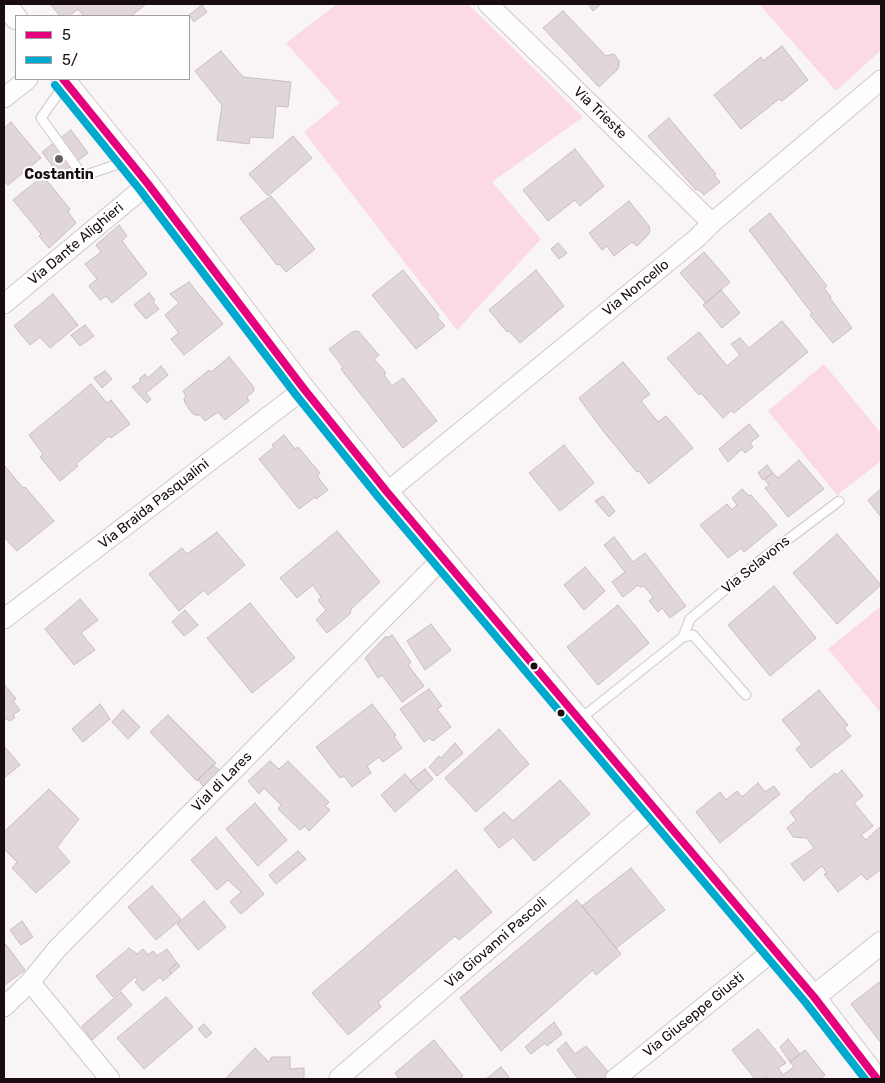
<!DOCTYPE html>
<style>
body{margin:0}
#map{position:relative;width:885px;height:1083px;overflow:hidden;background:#f9f4f6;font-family:Rubik,sans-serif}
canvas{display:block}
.frame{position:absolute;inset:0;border:5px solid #190d11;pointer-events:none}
.legend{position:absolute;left:15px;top:15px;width:175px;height:65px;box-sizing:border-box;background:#fff;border:1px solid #a39ea0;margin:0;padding:6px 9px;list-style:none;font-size:15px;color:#190d11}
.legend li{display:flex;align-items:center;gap:10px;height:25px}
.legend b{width:25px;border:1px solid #a39ea0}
</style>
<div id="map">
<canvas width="885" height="1083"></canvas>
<div class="frame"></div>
<ul class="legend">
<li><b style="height:6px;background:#e5007d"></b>5</li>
<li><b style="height:6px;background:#00a9ce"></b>5/</li>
</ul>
</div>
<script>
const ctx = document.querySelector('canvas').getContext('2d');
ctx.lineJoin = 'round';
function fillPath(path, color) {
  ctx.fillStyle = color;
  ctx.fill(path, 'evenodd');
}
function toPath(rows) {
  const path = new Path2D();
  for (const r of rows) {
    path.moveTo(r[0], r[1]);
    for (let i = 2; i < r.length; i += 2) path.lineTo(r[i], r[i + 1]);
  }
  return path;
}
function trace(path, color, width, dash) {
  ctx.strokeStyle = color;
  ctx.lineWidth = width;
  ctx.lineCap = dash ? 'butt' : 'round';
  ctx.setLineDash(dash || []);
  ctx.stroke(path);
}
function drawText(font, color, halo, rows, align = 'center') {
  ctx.font = font + ' Rubik,sans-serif';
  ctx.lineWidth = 4;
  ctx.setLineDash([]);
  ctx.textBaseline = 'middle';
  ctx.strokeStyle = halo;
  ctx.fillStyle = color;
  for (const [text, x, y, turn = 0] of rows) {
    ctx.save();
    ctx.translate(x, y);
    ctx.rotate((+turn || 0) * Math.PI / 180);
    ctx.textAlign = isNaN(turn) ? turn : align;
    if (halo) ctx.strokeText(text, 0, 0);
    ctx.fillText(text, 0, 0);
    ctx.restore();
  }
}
fillPath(toPath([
 [337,4,468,4,583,117,492,182,541,239,457,330,304,132,340,103,286,43],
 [759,4,881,4,881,50,836,91],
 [824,364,881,433,881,461,837,495,768,411],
 [881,606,881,713,828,649]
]), '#fbdae4');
const building = toPath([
 [50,4,146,4,131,16,84,16,78,9,69,16,60,16,50,4],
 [588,4,601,4,593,11,588,4],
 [202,5,207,12,194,22,189,15,202,5],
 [563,11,606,56,614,54,619,61,619,66,617,70,599,87,543,28,563,11],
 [782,46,808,80,782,101,779,99,741,129,714,95,761,57,763,61,782,46],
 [221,51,243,77,291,82,288,107,276,106,273,138,250,137,249,144,217,140,222,105,195,71,221,51],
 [669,118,716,174,714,175,720,182,704,195,698,189,696,190,648,136,669,118],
 [11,122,41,158,8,185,4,180,4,128,11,122],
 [71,130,88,153,59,175,42,152,71,130],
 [293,136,312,158,268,196,249,174,293,136],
 [575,149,604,186,580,206,575,200,548,221,523,190,575,149],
 [43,176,70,209,68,212,76,223,49,248,39,236,41,234,13,200,43,176],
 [271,196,315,249,286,272,279,264,277,265,240,218,271,196],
 [629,201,649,226,650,231,648,235,637,246,632,242,614,256,607,246,602,250,589,233,629,201],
 [770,213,827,286,824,288,831,297,830,298,852,328,833,343,810,315,812,313,804,303,749,230,770,213],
 [119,225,127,236,122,241,147,274,112,303,106,296,100,300,89,286,97,279,85,264,101,252,96,245,119,225],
 [558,243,567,253,559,259,551,249,558,243],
 [704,252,730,282,706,303,680,273,704,252],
 [403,270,439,315,437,317,445,326,416,349,372,295,403,270],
 [536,270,564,306,520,343,509,331,507,332,489,310,536,270],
 [189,282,223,324,184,355,171,339,179,333,165,315,179,303,170,294,189,282],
 [721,290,740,313,722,328,703,305,721,290],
 [149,293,155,300,153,302,159,309,146,319,134,305,149,293],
 [53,294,78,325,50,348,40,337,30,345,14,326,53,294],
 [782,321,808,352,734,413,732,410,723,418,701,393,699,395,667,358,699,332,727,366,740,355,731,344,740,338,749,348,782,321],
 [85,325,94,336,80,346,71,335,85,325],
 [358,331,379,355,374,359,386,373,384,375,392,386,403,378,437,421,403,448,341,369,343,367,329,349,352,332,358,331],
 [229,357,252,385,254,389,253,392,247,397,249,401,225,420,218,412,205,421,200,415,195,415,192,413,185,403,184,398,186,396,183,391,209,370,211,372,229,357],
 [623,362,650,394,641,401,658,422,666,416,693,448,649,484,639,471,637,472,604,432,579,398,623,362],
 [161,366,168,375,146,393,151,399,147,403,132,387,141,381,139,379,145,374,148,378,161,366],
 [105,371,112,379,102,388,94,378,105,371],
 [91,384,107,403,111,400,130,424,111,438,109,436,76,464,78,466,60,481,40,457,43,454,29,435,91,384],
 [749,424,759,436,750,443,753,447,745,453,742,449,728,462,719,449,749,424],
 [284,435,295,449,298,447,320,473,317,476,328,490,316,499,315,497,299,509,259,459,274,447,272,445,284,435],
 [564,445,594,483,560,511,529,473,564,445],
 [799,460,824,489,788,517,765,488,769,485,765,480,773,473,778,478,799,460],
 [4,465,23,488,25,487,54,521,17,551,4,537,4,465],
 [767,465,773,473,763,480,758,473,767,465],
 [742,489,749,496,751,495,777,525,744,552,741,548,728,558,700,525,727,504,732,510,737,505,732,498,742,489],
 [881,489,881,517,868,500,881,489],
 [603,496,615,511,609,517,595,501,603,496],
 [337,531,380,582,351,609,350,614,327,633,316,620,326,610,318,600,321,597,313,585,297,598,280,578,337,531],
 [217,532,245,565,208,595,204,590,179,611,149,574,182,548,187,554,217,532],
 [837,534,881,585,837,624,793,573,837,534],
 [614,537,633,562,645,553,686,606,670,618,662,608,658,612,649,601,653,597,644,586,640,587,638,585,623,597,612,582,625,572,604,545,614,537],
 [585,567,605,591,584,610,564,585,585,567],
 [774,586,816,638,770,676,728,625,774,586],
 [80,599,98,620,81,633,95,650,74,665,45,629,80,599],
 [250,603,295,658,252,693,207,638,250,603],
 [618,605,649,643,598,685,567,647,618,605],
 [185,610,198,625,184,636,172,622,185,610],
 [431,624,451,650,425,670,407,641,431,624],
 [392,635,411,662,408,665,424,686,402,702,382,675,378,678,365,658,386,636,387,638,392,635],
 [4,684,16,699,13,701,20,710,13,715,15,717,10,721,4,718,4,684],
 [429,689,442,706,437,709,451,727,433,741,429,738,424,742,400,709,429,689],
 [819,690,848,725,844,728,851,736,811,768,796,749,802,744,782,720,819,690],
 [100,704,110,719,83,742,72,729,100,704],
 [372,704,396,735,394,737,402,748,383,762,379,757,367,766,371,773,352,787,344,776,340,778,316,747,372,704],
 [123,710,140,727,128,739,112,722,123,710],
 [168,715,216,763,197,781,150,732,168,715],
 [499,729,529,764,476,812,445,778,499,729],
 [455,743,463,753,437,776,429,767,439,756,441,758,455,743],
 [4,746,20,765,4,778,4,746],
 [270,761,279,769,288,761,329,802,325,806,330,810,309,831,305,826,300,830,278,809,281,805,264,788,259,794,248,781,270,761],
 [213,765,219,770,203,786,198,779,213,765],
 [425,769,433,779,419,791,410,781,425,769],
 [842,770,863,796,854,803,873,826,861,835,866,840,881,826,881,869,867,880,861,874,838,892,824,874,827,873,822,866,804,881,791,864,814,848,807,838,793,837,787,828,796,820,790,812,806,798,805,798,835,773,837,775,842,770],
 [405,774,419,791,395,812,381,795,405,774],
 [560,780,590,814,534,861,513,837,499,848,484,829,504,812,513,821,560,780],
 [758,783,765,792,774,786,780,794,720,843,696,812,720,792,726,800,737,791,742,797,758,783],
 [49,789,79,819,57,847,70,862,36,893,12,868,17,862,4,849,4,832,49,789],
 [255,803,287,840,258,866,226,829,255,803],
 [216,837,264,894,241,914,230,902,241,892,228,880,217,890,191,860,216,837],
 [298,851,306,859,276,884,269,875,298,851],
 [631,868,665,910,616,948,582,906,631,868],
 [456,870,492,912,459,940,455,936,378,1002,381,1007,348,1035,312,993,456,870],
 [152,886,181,919,156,940,128,907,152,886],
 [577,900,621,954,596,975,593,970,501,1051,460,998,577,900],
 [204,901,226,927,198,950,177,924,204,901],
 [22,921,33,937,21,945,10,930,22,921],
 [4,942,25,970,5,985,4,983,4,942],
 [129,948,137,954,143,949,148,955,153,951,157,956,167,949,177,963,169,970,171,974,163,981,160,977,143,991,135,982,138,980,135,977,113,997,96,976,129,948],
 [177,963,180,966,171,974,169,970,177,963],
 [881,981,881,1043,851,1004,881,981],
 [121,992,132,1005,92,1040,82,1026,121,992],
 [166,997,193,1027,144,1069,117,1038,166,997],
 [554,1022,562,1034,547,1046,545,1043,531,1054,525,1047,554,1022],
 [204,1024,212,1033,206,1038,198,1029,204,1024],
 [758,1029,786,1063,778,1068,783,1075,794,1067,790,1062,805,1050,825,1075,820,1079,768,1079,766,1077,763,1079,755,1079,732,1050,758,1029],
 [788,1039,800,1054,790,1062,780,1047,788,1039],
 [434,1040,463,1076,459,1079,400,1079,395,1073,434,1040],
 [566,1042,575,1054,586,1046,611,1075,606,1079,578,1079,557,1050,566,1042],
 [255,1048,269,1062,272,1057,290,1057,290,1069,304,1068,304,1079,225,1079,255,1048],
 [501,1067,509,1077,507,1079,486,1079,501,1067]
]);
fillPath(building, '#e1d7da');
trace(building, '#c6bdc0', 1);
const service = toPath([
 [66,82,41,118,83,176,127,161],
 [683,637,690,619,758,562,839,501],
 [579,720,683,637,693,635,746,695]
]);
const minor = toPath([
 [488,4,712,223],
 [4,98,28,79],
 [4,304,148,184],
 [387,492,697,238,712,223,881,80],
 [4,619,304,389],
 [30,982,110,1079],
 [4,1007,30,982,57,949,442,559],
 [339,1078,653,808],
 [615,1079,774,950]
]);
const tertiary = toPath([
 [5,4,16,18],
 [63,79,148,184,304,389,387,492,814,997,877,1079],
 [814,997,881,943]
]);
trace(service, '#d0c7ca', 11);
trace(minor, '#d0c7ca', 21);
trace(tertiary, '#d0c7ca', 24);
trace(service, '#fefdfe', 9);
trace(minor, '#fefdfe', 19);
trace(tertiary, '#fefdfe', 22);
trace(toPath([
 [63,79,148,184,304,389,387,492,814,997,877,1079]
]), '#e5007d', 8);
trace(toPath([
 [55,85,140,190,296,395,379,498,806,1003,865,1079]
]), '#00a9ce', 8);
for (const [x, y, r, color] of [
 [59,159,5,"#675e61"],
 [534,666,4.5,"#190d11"],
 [561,713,4.5,"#190d11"]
]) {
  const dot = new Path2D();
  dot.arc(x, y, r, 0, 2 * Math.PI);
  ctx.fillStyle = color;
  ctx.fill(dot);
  trace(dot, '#fff', 2);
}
drawText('14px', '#190d11', '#fff', [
 ["Via Trieste",600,113,44],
 ["Via Dante Alighieri",76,244,-40],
 ["Via Noncello",636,288,-39],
 ["Via Braida Pasqualini",154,504,-38],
 ["Via Sclavons",756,565,-39],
 ["Vial di Lares",222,782,-45],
 ["Via Giovanni Pascoli",496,943,-41],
 ["Via Giuseppe Giusti",694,1015,-39]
]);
drawText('bold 14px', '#190d11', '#fff', [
 ["Costantin",59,175]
]);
</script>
